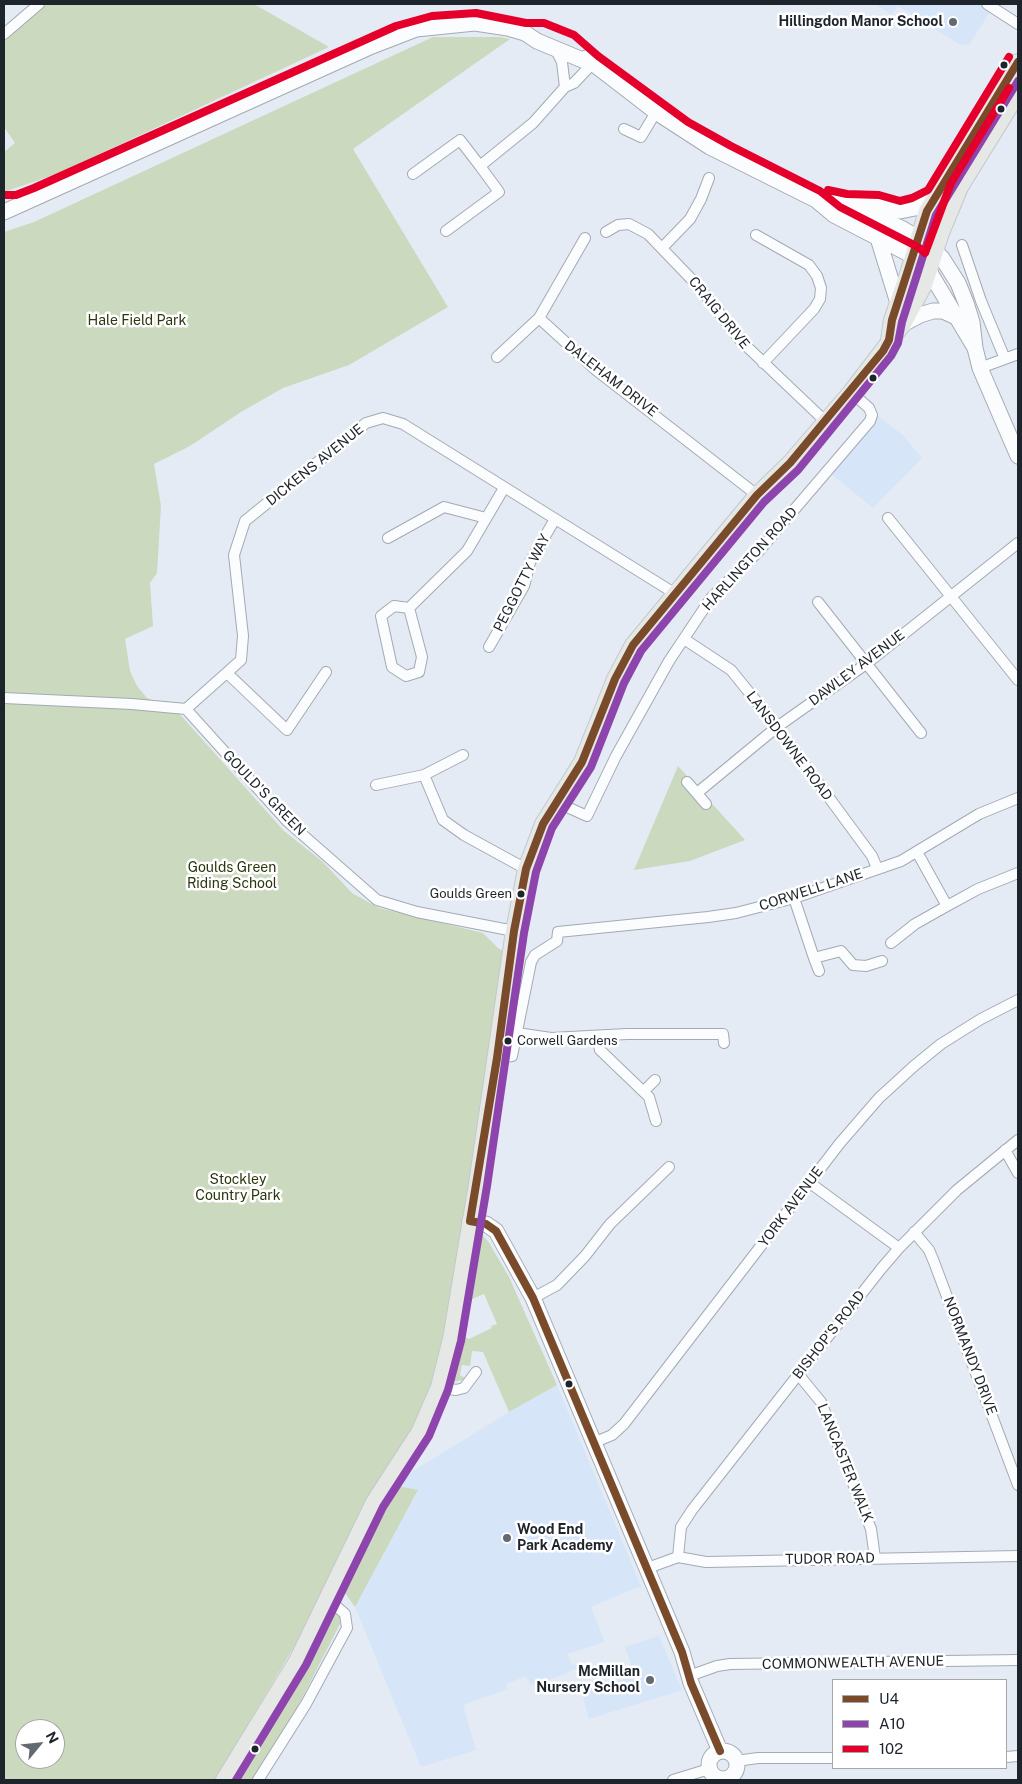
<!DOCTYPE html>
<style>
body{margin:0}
#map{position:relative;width:1022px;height:1784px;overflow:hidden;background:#e4ebf5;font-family:"Public Sans",sans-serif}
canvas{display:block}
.frame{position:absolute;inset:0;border:5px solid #1e242c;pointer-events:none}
.legend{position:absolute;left:832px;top:1679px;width:175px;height:90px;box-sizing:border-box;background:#fff;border:1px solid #a5a7ab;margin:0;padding:6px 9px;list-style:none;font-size:15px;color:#1e242c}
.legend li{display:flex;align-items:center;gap:10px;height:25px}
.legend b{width:25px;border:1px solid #a5a7ab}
.north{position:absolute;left:15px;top:1719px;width:50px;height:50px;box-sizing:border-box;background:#fff;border:1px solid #a5a7ab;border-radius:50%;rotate:62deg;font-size:14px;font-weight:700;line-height:20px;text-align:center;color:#1e242c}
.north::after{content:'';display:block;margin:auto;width:18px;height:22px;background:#636a72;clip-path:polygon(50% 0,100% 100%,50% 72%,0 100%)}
</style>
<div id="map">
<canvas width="1022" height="1784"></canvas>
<div class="frame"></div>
<ul class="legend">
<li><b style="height:6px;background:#7a4b2a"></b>U4</li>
<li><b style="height:6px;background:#8e44ad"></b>A10</li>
<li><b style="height:6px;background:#e4002b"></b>102</li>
</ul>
<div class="north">N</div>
</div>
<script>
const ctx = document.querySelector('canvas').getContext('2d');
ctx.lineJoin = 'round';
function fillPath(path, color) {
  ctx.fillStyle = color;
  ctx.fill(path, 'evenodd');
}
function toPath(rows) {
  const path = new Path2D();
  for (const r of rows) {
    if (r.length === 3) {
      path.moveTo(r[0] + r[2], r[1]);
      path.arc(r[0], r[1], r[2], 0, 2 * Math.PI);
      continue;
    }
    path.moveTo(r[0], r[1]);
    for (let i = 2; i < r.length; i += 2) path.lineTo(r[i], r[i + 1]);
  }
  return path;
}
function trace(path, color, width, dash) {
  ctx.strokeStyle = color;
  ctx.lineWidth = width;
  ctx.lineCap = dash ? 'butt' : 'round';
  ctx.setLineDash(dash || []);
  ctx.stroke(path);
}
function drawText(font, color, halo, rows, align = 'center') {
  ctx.font = font + ' "Public Sans",sans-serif';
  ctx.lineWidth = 5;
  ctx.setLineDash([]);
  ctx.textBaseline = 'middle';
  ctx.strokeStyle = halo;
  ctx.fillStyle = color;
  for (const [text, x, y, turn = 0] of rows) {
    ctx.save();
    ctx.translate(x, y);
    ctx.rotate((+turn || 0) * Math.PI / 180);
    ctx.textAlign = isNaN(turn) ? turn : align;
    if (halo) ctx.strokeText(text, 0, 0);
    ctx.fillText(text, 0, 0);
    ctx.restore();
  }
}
fillPath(toPath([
 [875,4,996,4,1018,16,1018,28,990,12,969,45,959,44,898,6,892,15],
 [878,416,904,436,922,458,873,508,830,473],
 [557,1385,641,1586,591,1607,605,1642,567,1654,572,1665,576,1664,578,1668,542,1683,541,1680,530,1685,526,1676,506,1684,508,1689,463,1705,476,1750,421,1767,355,1607,418,1491,400,1485,405,1476,509,1412],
 [659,1636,682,1690,589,1719,581,1691,635,1676,625,1647]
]), '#d7e5f9');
fillPath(toPath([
 [39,4,254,4,329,47,59,173,4,192,4,152,15,143,4,127,4,34],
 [433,37,500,37,510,39,353,149,448,307,349,365,283,388,241,412,190,446,154,464,161,506,157,573,150,583,153,626,125,639,130,671,137,686,147,698,177,711,284,831,323,862,352,893,379,908,483,933,499,949,512,953,445,1366,326,1593,215,1780,4,1780,4,232,34,222],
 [25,1729,55,1729,55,1759,25,1759],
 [678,766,745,840,690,861,634,870],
 [478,1235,482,1235,488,1241,509,1277,557,1385,509,1412,483,1352,472,1351,470,1366,462,1365,460,1375,465,1378,463,1380,453,1382,448,1376,475,1239],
 [484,1294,497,1324,491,1326,492,1328,469,1339,465,1337,470,1305,465,1302],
 [394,1485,418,1490,355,1607,340,1586,367,1527],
 [328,1608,338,1613,342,1620,274,1753,258,1780,225,1780]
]), '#cbd9bf');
const street = toPath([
 [987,4,1018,24],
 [4,34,39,4],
 [555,48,562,62,565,87],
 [624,129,641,137,656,112],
 [413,174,460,140,480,166],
 [446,231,499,192,480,166,533,123,565,87,574,83,592,64],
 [606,232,618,225,629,224,648,234,699,287,741,341,825,421],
 [756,235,809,265,817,276,821,288,820,299,814,309,763,363],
 [585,238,539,318,596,370,757,495],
 [962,245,981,301,1005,359],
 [662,248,690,219,701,199,709,178],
 [497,357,539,318],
 [980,368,1018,354],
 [888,518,1018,680],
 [388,538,444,507,486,518],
 [818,602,921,733],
 [409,608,422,657,419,672,406,676,392,667,381,616,394,606,409,608,467,551,504,488],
 [684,639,731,670,777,727,872,856,877,868],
 [489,647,524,586,530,562,555,519],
 [227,673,287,730,326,672],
 [4,698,132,704,186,709,287,821,377,900,417,912,514,931],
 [186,709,241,660,243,636,234,555,245,521,366,423,383,418,403,424,674,593],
 [424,775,463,755],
 [687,782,706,804],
 [376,785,424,775,443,820,464,835,526,869],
 [697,793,777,727,866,664,1018,543],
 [556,802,587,816,616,756,669,661,711,598,758,552,870,421,872,415,869,408,851,392],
 [917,852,947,906],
 [794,898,814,958,841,951,853,965,866,966,882,961],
 [891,943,915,924,947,906,978,889,1018,873],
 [814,958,819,971],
 [517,1033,551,1038,627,1034,723,1034,724,1043],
 [597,1036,600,1050,649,1097,656,1121],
 [497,1058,512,1056,531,962,535,955,557,941,558,932,708,917,736,913,794,898,901,861,979,814,1018,798],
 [644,1091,655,1080],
 [1005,1150,1018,1173],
 [810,1183,899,1248],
 [914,1232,929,1250,934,1262,1018,1485],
 [533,1298,557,1285,585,1256,610,1224,669,1167],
 [798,1374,821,1402,871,1529,875,1558],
 [439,1387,456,1390,464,1388,476,1372],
 [593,1443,612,1435,624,1424,840,1143,879,1098,914,1066,941,1044,981,1019,1018,1000],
 [678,1557,681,1527,692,1510,881,1269,899,1248,957,1190,1018,1140],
 [645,1569,678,1557,706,1562,1018,1556],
 [689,1676,717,1666,730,1664,1018,1660],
 [1006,1757,1018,1756],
 [736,1761,758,1758,833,1758],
 [258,1780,306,1704,347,1628,345,1614,327,1598],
 [673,1780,709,1769]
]);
const secondary = toPath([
 [586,58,656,112,710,147,816,200,834,215,913,256,929,271,975,348],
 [816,200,835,200,901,228,925,242,942,258,958,283,966,303,972,322,975,348,980,368,1018,456],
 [855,204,878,205,900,211,915,208,935,197],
 [4,212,372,46,416,29,475,23,508,28,525,33,537,41,592,64],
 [878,238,898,303],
 [903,324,920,315,933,311,943,311,956,317],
 [470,1221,486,1224,496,1231,533,1298,682,1652,691,1683,720,1751],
 [723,1765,14]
]);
const primary = toPath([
 [889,340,892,320,907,277,927,211,1018,62],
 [224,1780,297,1661,374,1502,420,1431,439,1387,451,1339,477,1184,514,931,526,869,543,824,582,762,615,679,633,645,757,495,790,463,851,392,903,324,924,285,941,233,960,187,1018,93]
]);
trace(street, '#a4aab2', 12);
trace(secondary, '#a4aab2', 17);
trace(primary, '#c4c8cd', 18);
trace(street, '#fbfcfe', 10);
trace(secondary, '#fbfcfe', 15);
trace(primary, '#e5e8e5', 16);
trace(toPath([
 [470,1221,497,1058,514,931,526,869,543,824,582,762,615,679,633,645,757,495,790,463,883,351,889,340,892,320,927,211,1018,62],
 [470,1221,486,1224,496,1231,533,1298,682,1652,691,1683,720,1751]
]), '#7a4b2a', 8);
trace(toPath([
 [236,1780,306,1665,383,1507,429,1436,448,1390,461,1341,487,1186,524,933,536,872,552,828,591,767,624,683,641,651,764,502,798,470,891,356,898,343,902,322,936,215,1018,81]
]), '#8e44ad', 8);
trace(toPath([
 [828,190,847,194,879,195,900,201,912,198,928,190,1009,57],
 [4,195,16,195,34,188,396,26,432,16,476,13,526,23,544,23,574,35,598,56,688,122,731,146,820,191,840,207,918,247,925,253,951,183,1009,88]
]), '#e4002b', 8);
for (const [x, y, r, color] of [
 [953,22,5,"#636a72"],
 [1004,65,4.5,"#1e242c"],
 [1001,109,4.5,"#1e242c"],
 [873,378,4.5,"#1e242c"],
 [521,894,4.5,"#1e242c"],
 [508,1041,4.5,"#1e242c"],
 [569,1384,4.5,"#1e242c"],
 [507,1538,5,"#636a72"],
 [650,1680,5,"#636a72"],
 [255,1749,4.5,"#1e242c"]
]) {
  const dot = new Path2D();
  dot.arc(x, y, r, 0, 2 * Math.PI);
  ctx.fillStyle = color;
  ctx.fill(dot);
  trace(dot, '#fff', 2);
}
drawText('13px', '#1e242c', '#fff', [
 ["Goulds Green",512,894],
 ["Corwell Gardens",517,1041,"left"]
], 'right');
drawText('bold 14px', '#1e242c', '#fff', [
 ["Hillingdon Manor School",943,22],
 ["Wood End",517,1530,"left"],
 ["Park Academy",517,1546,"left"],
 ["McMillan",640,1672],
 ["Nursery School",640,1688]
], 'right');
drawText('14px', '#1e242c', '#fff', [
 ["CRAIG DRIVE",719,313,51],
 ["DALEHAM DRIVE",611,379,38],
 ["DICKENS AVENUE",315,465,-39],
 ["HARLINGTON ROAD",750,559,-48],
 ["PEGGOTTY WAY",522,583,-63],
 ["DAWLEY AVENUE",857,668,-37],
 ["LANSDOWNE ROAD",789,746,53],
 ["GOULD'S GREEN",264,793,46],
 ["CORWELL LANE",811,890,-18],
 ["YORK AVENUE",791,1207,-53],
 ["BISHOP'S ROAD",829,1335,-52],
 ["NORMANDY DRIVE",970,1356,69],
 ["LANCASTER WALK",845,1463,68],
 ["TUDOR ROAD",830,1559,-1],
 ["COMMONWEALTH AVENUE",853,1663,-1]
]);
drawText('14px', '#2b370e', '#fff', [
 ["Hale Field Park",137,321],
 ["Goulds Green",232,868],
 ["Riding School",232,884],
 ["Stockley",238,1180],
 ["Country Park",238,1196]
]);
</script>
